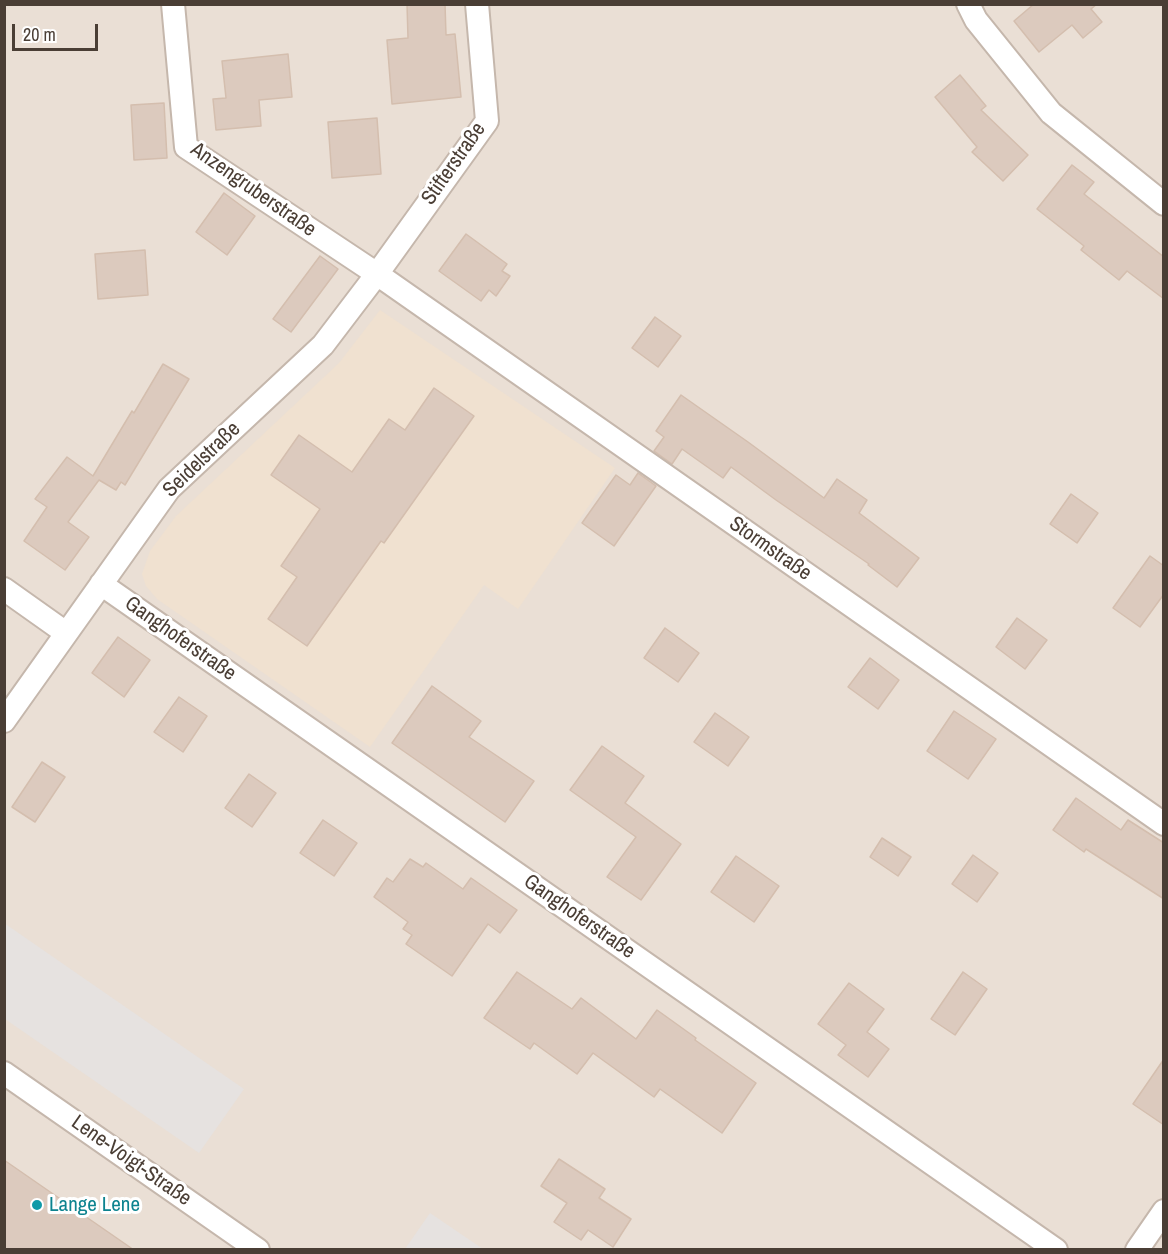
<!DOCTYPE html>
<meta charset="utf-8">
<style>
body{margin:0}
#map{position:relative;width:1168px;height:1254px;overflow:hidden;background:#f6efe7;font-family:"Archivo Narrow",sans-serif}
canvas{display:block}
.frame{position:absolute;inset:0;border:6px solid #4a3e35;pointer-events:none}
.scale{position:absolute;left:12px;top:24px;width:86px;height:27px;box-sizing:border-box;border:3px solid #4a3e35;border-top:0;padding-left:8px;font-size:18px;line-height:21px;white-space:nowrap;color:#4a3e35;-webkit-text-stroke:4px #fff;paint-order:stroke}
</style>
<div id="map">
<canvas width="1168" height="1254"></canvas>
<div class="frame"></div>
<div class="scale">20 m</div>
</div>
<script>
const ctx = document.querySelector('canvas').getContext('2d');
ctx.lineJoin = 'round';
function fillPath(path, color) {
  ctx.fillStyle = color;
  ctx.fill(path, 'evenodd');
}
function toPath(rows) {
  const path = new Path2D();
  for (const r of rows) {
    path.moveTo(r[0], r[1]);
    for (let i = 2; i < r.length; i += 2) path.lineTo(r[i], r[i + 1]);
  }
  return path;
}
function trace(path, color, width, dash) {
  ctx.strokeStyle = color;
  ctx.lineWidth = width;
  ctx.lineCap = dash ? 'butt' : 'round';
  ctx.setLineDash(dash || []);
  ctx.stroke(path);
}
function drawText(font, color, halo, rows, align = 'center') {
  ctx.font = font + ' "Archivo Narrow",sans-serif';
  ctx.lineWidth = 6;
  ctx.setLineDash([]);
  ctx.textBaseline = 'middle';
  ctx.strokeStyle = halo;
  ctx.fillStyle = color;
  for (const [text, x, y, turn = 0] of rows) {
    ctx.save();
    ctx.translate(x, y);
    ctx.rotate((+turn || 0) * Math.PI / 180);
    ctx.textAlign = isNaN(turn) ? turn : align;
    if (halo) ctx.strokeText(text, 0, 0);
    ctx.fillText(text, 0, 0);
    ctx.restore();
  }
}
fillPath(toPath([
 [5,5,1163,5,1163,1249,5,1249]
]), '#eadfd5');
fillPath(toPath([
 [380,310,615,468,518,609,484,585,370,747,157,599,146,586,142,574,150,551,176,516,339,363]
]), '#f0e1d0');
fillPath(toPath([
 [4,923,244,1089,199,1153,5,1019],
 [430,1213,483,1249,405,1249]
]), '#e6e2e0');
const building = toPath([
 [407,4,445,4,446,35,455,34,461,97,392,104,387,40,408,38,407,4],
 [1034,4,1097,4,1091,9,1102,22,1083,38,1072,25,1039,52,1014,21,1034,4],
 [288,54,292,97,259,100,261,126,216,130,213,99,226,98,222,61,288,54],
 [960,75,986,106,981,110,1028,155,1003,181,972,152,977,147,935,97,960,75],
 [164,103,167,158,134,160,131,105,164,103],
 [377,118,381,174,332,178,328,122,377,118],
 [1072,165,1094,182,1084,194,1164,257,1164,299,1127,271,1119,280,1081,250,1084,246,1037,209,1072,165],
 [224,193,255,216,227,255,196,232,224,193],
 [466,234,507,264,502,271,510,276,496,296,489,290,481,301,439,271,466,234],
 [145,250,148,295,98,299,95,254,145,250],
 [320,256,338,269,291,332,273,319,320,256],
 [655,317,681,336,658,367,632,348,655,317],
 [163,364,189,379,125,485,121,482,116,490,99,480,68,522,89,537,65,570,24,541,47,507,35,499,67,457,93,476,132,411,134,413,163,364],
 [434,388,474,416,384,543,381,541,307,646,268,619,297,577,281,566,320,509,271,475,299,435,352,472,389,419,405,430,434,388],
 [681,395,748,442,824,498,837,479,867,500,859,513,919,558,897,587,868,565,869,564,776,500,731,467,723,478,682,449,672,464,654,451,664,437,656,431,681,395],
 [638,473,656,486,614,546,582,523,616,475,630,485,638,473],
 [1071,494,1098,513,1077,543,1050,524,1071,494],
 [1150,556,1164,566,1164,594,1140,627,1113,608,1150,556],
 [1017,618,1047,640,1025,669,996,647,1017,618],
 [665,628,699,653,678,682,644,658,665,628],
 [118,637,150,660,124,697,92,673,118,637],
 [870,658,899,680,878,709,848,687,870,658],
 [432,686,481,721,469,737,534,781,505,822,392,743,432,686],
 [179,697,207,716,183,752,154,732,179,697],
 [954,711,996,739,968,779,927,751,954,711],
 [715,713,749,737,728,766,694,742,715,713],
 [602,746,644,776,625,803,681,844,641,900,607,877,636,837,570,790,602,746],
 [42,762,65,777,35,822,12,807,42,762],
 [249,774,276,793,252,827,225,808,249,774],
 [1076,798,1121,830,1128,820,1164,843,1164,899,1086,849,1084,852,1053,830,1076,798],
 [323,820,357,843,334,876,300,853,323,820],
 [882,838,911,857,898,876,870,857,882,838],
 [973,855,998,873,977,902,952,884,973,855],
 [736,856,779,886,754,922,711,892,736,856],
 [410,859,423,867,426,863,463,889,471,878,517,910,500,933,488,924,452,976,406,944,412,935,403,929,408,922,374,897,387,878,393,882,410,859],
 [517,972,572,1009,581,998,636,1039,657,1010,696,1038,695,1040,756,1083,722,1133,660,1089,654,1097,593,1053,577,1074,534,1043,530,1049,484,1018,517,972],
 [963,972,987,989,955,1035,931,1019,963,972],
 [849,983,884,1009,867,1032,889,1049,868,1077,838,1055,846,1045,818,1024,849,983],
 [1164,1059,1164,1125,1133,1104,1164,1059],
 [559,1159,605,1189,599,1198,631,1219,613,1247,588,1230,581,1240,554,1222,567,1203,541,1186,559,1159],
 [4,1160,134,1250,4,1250,4,1160]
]);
fillPath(building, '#dccabe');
trace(building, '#d4beae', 1.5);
const street = toPath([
 [173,4,186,147,377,274,1164,824],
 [968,4,976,20,1051,113,1164,204],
 [101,584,1056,1250],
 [4,589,66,633],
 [4,721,169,489,323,345,377,274,487,121,477,4],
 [4,1073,258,1250],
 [1137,1250,1164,1211]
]);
trace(street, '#c5b7ac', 26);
trace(street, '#fff', 22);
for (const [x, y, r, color] of [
 [37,1205,6,"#0f9aa8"]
]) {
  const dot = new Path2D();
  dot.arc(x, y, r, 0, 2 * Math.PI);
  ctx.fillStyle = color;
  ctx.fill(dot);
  trace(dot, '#fff', 2);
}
drawText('21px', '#4a3e35', '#fff', [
 ["Stifterstraße",454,164,-55],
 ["Anzengruberstraße",253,190,35],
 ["Seidelstraße",202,460,-44],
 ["Stormstraße",770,549,35],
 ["Ganghoferstraße",180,639,35],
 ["Ganghoferstraße",579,917,35],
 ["Lene-Voigt-Straße",131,1161,35]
]);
drawText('21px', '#0d838f', '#fff', [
 ["Lange Lene",49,1205]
], 'left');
</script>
